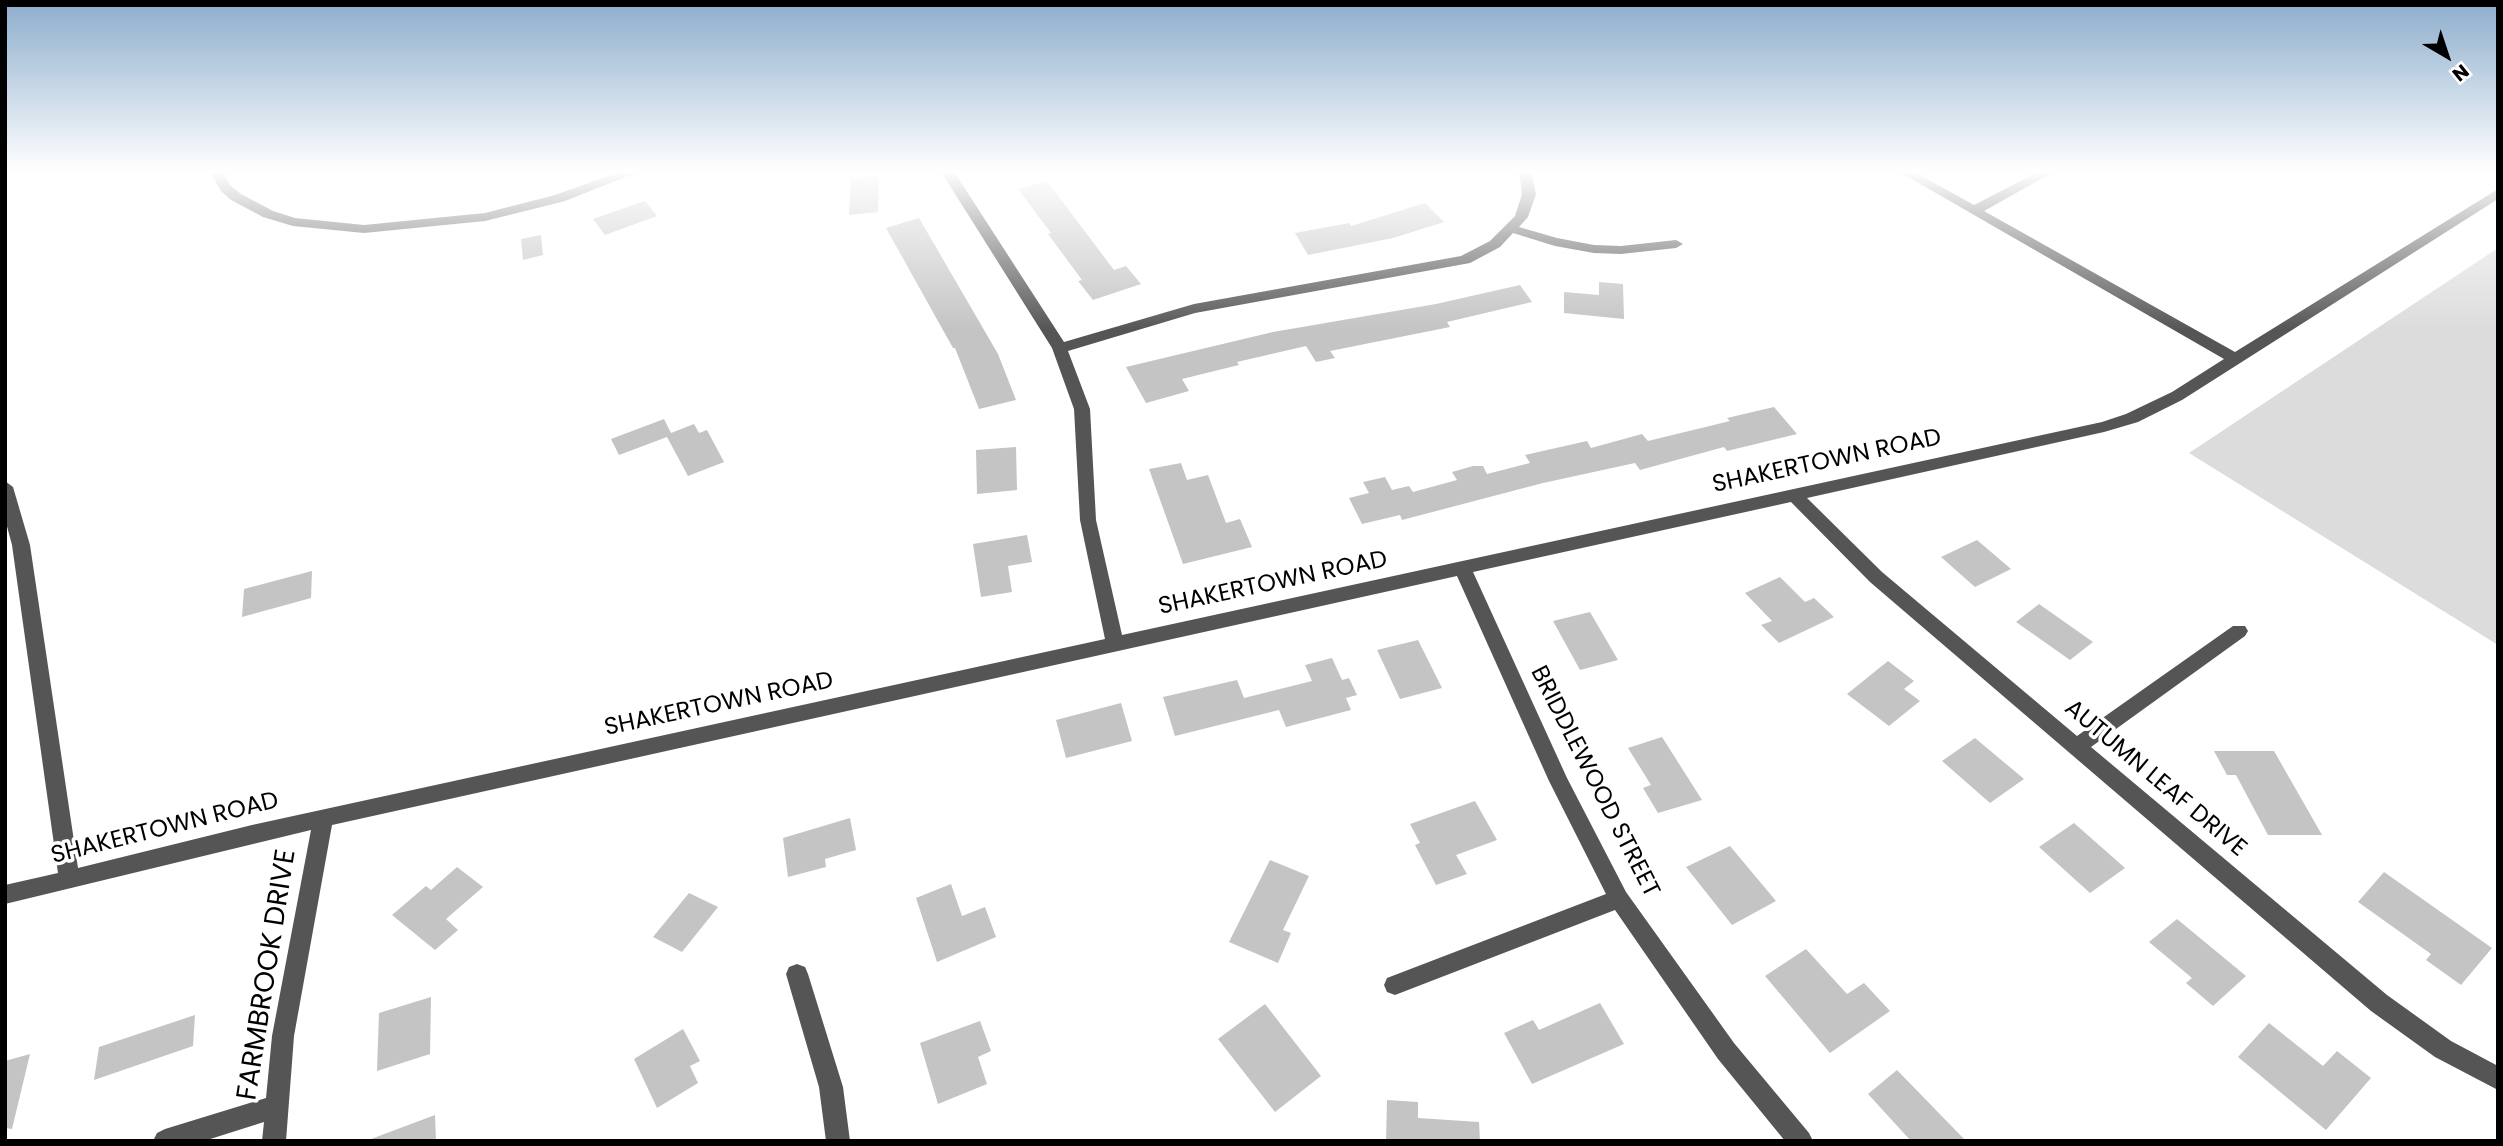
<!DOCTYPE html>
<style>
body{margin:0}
#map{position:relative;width:2503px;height:1146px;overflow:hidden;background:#fff;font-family:Poppins,sans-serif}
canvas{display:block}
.frame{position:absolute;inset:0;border:7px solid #000;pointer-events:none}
.north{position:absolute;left:2412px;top:21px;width:70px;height:70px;-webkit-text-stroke:5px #fff;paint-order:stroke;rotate:141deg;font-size:19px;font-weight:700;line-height:28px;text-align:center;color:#000}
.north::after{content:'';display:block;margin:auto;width:24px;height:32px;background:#000;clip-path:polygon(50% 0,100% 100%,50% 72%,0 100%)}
</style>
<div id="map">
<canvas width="2503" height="1146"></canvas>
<div class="frame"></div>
<div class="north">N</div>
</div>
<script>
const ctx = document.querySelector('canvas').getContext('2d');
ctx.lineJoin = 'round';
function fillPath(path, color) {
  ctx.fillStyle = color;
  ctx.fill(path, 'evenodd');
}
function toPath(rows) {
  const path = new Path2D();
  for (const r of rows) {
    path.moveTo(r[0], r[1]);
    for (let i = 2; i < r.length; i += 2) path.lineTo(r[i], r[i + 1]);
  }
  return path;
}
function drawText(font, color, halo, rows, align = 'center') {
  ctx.font = font + ' Poppins,sans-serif';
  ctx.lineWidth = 7;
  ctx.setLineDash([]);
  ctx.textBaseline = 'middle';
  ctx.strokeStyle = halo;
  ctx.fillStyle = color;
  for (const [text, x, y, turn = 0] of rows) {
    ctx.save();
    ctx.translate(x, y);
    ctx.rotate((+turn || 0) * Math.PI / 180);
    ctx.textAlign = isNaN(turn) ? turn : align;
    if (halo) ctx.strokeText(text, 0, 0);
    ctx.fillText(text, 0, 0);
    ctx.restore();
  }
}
fillPath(toPath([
 [2498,248,2498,645,2189,453]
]), '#dcdcdc');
fillPath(toPath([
 [879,176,878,212,849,215,851,179],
 [1047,181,1114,270,1126,266,1141,284,1093,300,1078,281,1082,280,1048,234,1051,233,1018,189],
 [645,201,657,216,605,235,593,219],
 [1425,203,1444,222,1393,238,1308,255,1295,233,1349,223,1351,226],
 [919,218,998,354,1016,400,979,409,955,348,953,348,886,228],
 [541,235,543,255,523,260,521,239],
 [1599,282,1623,284,1624,319,1564,313,1564,292,1599,295],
 [1520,285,1532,302,1447,322,1450,327,1330,351,1335,358,1316,362,1306,346,1237,362,1239,365,1182,379,1189,391,1146,403,1126,367,1273,332,1436,304],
 [1774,407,1797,434,1727,451,1724,447,1640,470,1635,463,1543,483,1402,520,1400,515,1362,524,1349,498,1369,493,1363,482,1385,477,1392,490,1409,486,1413,492,1457,480,1452,472,1473,466,1483,466,1487,474,1530,463,1525,455,1587,441,1591,448,1642,434,1648,441,1730,421,1727,418],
 [664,419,671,433,694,424,699,433,707,430,724,462,688,476,667,437,619,455,611,439],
 [1016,447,1017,490,977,494,976,450],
 [1181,463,1187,480,1208,475,1226,523,1240,519,1252,547,1183,564,1149,469],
 [1027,535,1032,562,1008,566,1012,592,981,597,973,544],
 [1977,540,2011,569,1975,587,1941,557],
 [312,571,311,598,242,617,244,589],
 [1780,577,1805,602,1814,598,1834,617,1779,643,1761,625,1772,621,1745,593],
 [2039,604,2093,642,2070,660,2016,622],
 [1590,612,1618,660,1580,670,1553,621],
 [1418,640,1442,688,1400,699,1377,650],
 [1332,658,1342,680,1349,678,1357,695,1346,698,1351,710,1286,727,1279,710,1175,736,1163,697,1237,680,1244,698,1312,681,1305,665],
 [1888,661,1914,681,1904,689,1920,701,1889,726,1847,694],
 [1121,703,1132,741,1066,758,1056,720],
 [1662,737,1702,800,1658,813,1643,788,1651,785,1628,748],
 [1975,738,2024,779,1990,803,1942,761],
 [2214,751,2274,751,2322,835,2268,835,2236,775,2227,775],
 [1475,801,1497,840,1456,855,1467,874,1436,885,1415,845,1420,843,1410,824],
 [850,818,856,850,825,859,826,867,788,877,783,838],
 [2074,823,2125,868,2090,893,2039,847],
 [1730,846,1776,901,1732,925,1686,867],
 [1270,860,1309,876,1283,930,1291,933,1278,963,1229,942],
 [457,867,483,887,446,919,458,930,435,950,392,915,426,886,431,890],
 [2384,872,2492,948,2461,985,2426,960,2431,954,2358,902],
 [951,884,962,916,985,907,996,937,937,962,916,898],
 [689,893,718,907,682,952,653,937],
 [2177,919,2246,976,2213,1006,2186,983,2192,978,2149,942],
 [1806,949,1847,994,1864,983,1890,1011,1830,1053,1765,976],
 [431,997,430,1054,377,1071,379,1013],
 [1600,1003,1624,1044,1532,1084,1504,1033,1533,1020,1539,1030],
 [1265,1004,1321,1076,1275,1112,1218,1039],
 [195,1015,193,1046,94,1080,99,1047],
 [980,1021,991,1051,978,1057,987,1084,938,1104,920,1043],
 [2269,1023,2323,1066,2337,1051,2371,1078,2326,1130,2238,1057],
 [683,1029,700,1061,690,1066,698,1083,657,1108,634,1059],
 [30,1054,12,1129,5,1128,5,1061],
 [1897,1070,1966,1141,1911,1141,1868,1094],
 [1387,1100,1418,1102,1418,1118,1479,1122,1480,1141,1386,1141],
 [435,1115,436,1141,371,1141,371,1139]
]), '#c4c4c4');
fillPath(toPath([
 [209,170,221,170,231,186,241,194,273,211,295,218,364,225,485,213,555,195,625,170,643,170,565,201,485,221,364,233,293,226,263,217,231,200,221,191,209,170],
 [940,170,953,170,1064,342,1194,304,1461,256,1490,241,1515,216,1522,194,1519,170,1531,170,1536,194,1528,217,1519,227,1557,238,1594,245,1621,246,1676,240,1683,244,1676,248,1621,254,1594,253,1555,246,1513,233,1500,247,1470,263,1195,313,1068,351,1090,409,1096,520,1122,635,2102,422,2126,414,2172,392,2224,359,1896,170,1911,170,1974,205,2042,170,2057,170,1984,211,2235,352,2498,189,2498,199,2182,400,2138,422,2104,432,1807,498,1882,572,2077,736,2233,626,2245,626,2248,631,2245,636,2091,747,2387,995,2451,1041,2498,1066,2498,1090,2435,1057,2371,1011,1870,582,1791,502,1473,572,1567,778,1626,892,1734,1043,1809,1133,1813,1141,1785,1141,1718,1059,1615,910,1395,995,1387,992,1384,985,1387,978,1606,894,1549,781,1457,576,332,825,294,1036,286,1141,262,1141,264,1122,204,1141,153,1141,157,1133,165,1129,266,1098,272,1036,311,830,5,904,5,885,58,873,12,545,5,519,5,481,13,487,30,545,78,868,252,825,1105,639,1080,520,1074,409,1052,348,940,170],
 [797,964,805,967,808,974,843,1087,850,1141,826,1141,819,1087,786,974,789,967,797,964]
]), '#555');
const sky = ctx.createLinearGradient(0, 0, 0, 330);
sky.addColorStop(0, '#8cadcc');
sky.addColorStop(0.52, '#fff');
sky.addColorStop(1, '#ffffff00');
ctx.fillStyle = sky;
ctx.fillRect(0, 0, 2503, 330);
drawText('24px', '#000', '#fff', [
 ["SHAKERTOWN ROAD",1827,462,-12],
 ["SHAKERTOWN ROAD",1273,584,-12],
 ["SHAKERTOWN ROAD",719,705,-12],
 ["AUTUMN LEAF DRIVE",2155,779,40],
 ["BRIDDLEWOOD STREET",1594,782,63],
 ["SHAKERTOWN ROAD",165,829,-14]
]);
drawText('28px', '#000', '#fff', [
 ["FARMBROOK DRIVE",268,975,-81]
]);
</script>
